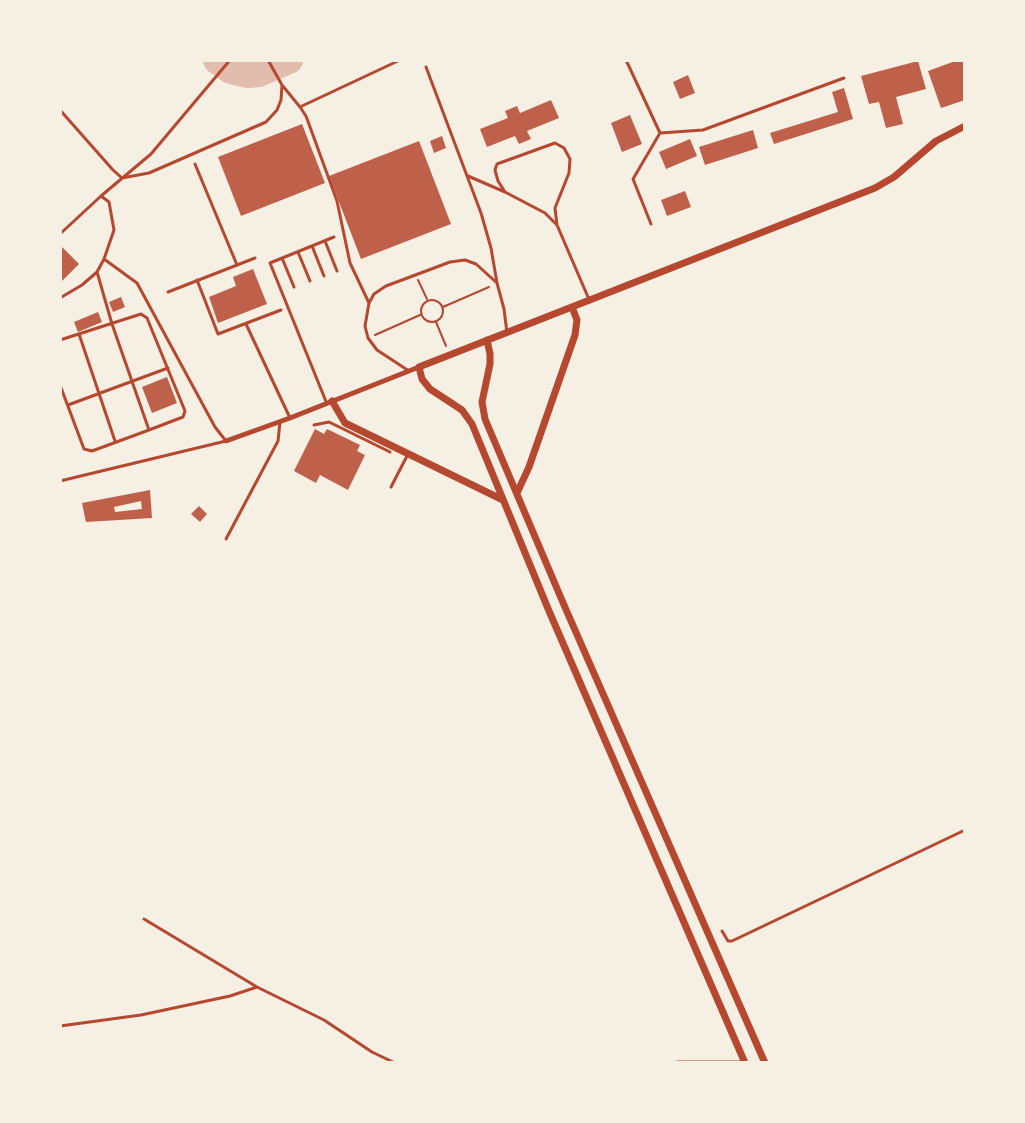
<!DOCTYPE html>
<style>
body{margin:0}
#map{position:relative;width:1025px;height:1123px;overflow:hidden;background:#f6efe4;font-family:Signika,sans-serif}
canvas{display:block}
.frame{position:absolute;inset:0;border:62px solid #f6efe4;pointer-events:none}
</style>
<div id="map">
<canvas width="1025" height="1123"></canvas>
<div class="frame"></div>
</div>
<script>
const ctx = document.querySelector('canvas').getContext('2d');
ctx.lineJoin = 'round';
function toPath(rows) {
  const path = new Path2D();
  for (const r of rows) {
    if (r.length === 3) {
      path.moveTo(r[0] + r[2], r[1]);
      path.arc(r[0], r[1], r[2], 0, 2 * Math.PI);
      continue;
    }
    path.moveTo(r[0], r[1]);
    for (let i = 2; i < r.length; i += 2) path.lineTo(r[i], r[i + 1]);
  }
  return path;
}
function trace(path, color, width, dash) {
  ctx.strokeStyle = color;
  ctx.lineWidth = width;
  ctx.lineCap = dash ? 'butt' : 'round';
  ctx.setLineDash(dash || []);
  ctx.stroke(path);
}
function fillPath(path, color) {
  ctx.fillStyle = color;
  ctx.fill(path, 'evenodd');
}
trace(toPath([
 [217,60,231,70,248,74,259,73,289,60]
]), '#e2bdae', 28);
fillPath(toPath([
 [958,60,965,60,965,100,941,108,928,71],
 [918,61,926,89,896,97,903,124,886,128,879,102,869,104,861,76],
 [688,75,695,93,680,99,673,82],
 [844,88,853,119,774,144,770,133,838,112,832,92],
 [551,100,559,118,527,131,531,139,519,144,515,136,487,147,480,129,508,118,505,111,517,106,520,113],
 [630,115,642,144,622,152,611,123],
 [302,124,325,183,241,216,218,157],
 [753,130,758,148,705,165,699,147],
 [442,136,446,148,434,153,430,141],
 [690,139,697,156,666,169,659,152],
 [419,141,451,224,361,259,329,176],
 [685,191,691,207,667,216,661,200],
 [60,245,79,264,60,283],
 [253,269,267,304,218,323,209,297,236,286,233,277],
 [121,297,125,307,113,312,109,302],
 [98,312,102,322,78,332,74,322],
 [167,377,177,403,152,413,142,387],
 [315,429,324,434,327,429,360,445,357,451,365,455,348,490,320,475,316,483,294,471],
 [150,490,152,518,86,522,82,503],
 [141,501,142,509,115,512,114,507],
 [199,506,207,514,200,522,191,514]
]), '#bf614a');
trace(toPath([
 [418,280,427,299],
 [432,311,11],
 [443,307,489,287],
 [436,322,446,346],
 [375,335,420,315]
]), '#b5482f', 2);
trace(toPath([
 [626,60,660,133,703,130,844,78],
 [426,67,481,213,491,248,497,283],
 [282,85,300,107,306,116,337,201,350,263,369,303],
 [302,106,400,60],
 [60,110,113,170,122,178,149,173,266,122,277,110,281,100,282,85,268,60],
 [195,164,237,265],
 [468,176,505,192],
 [651,224,633,179,660,133],
 [557,225,545,213,505,192,498,181,495,170,497,164,555,143,564,148,570,159,569,173,555,208,557,225,588,297],
 [60,234,101,196,151,154,230,60],
 [325,241,337,271],
 [312,246,324,276],
 [298,252,310,281],
 [282,258,294,287],
 [197,280,218,334,281,310],
 [168,292,255,258],
 [60,298,82,285,97,272,104,259,114,230,109,202,101,196],
 [246,324,290,418],
 [79,334,115,441],
 [60,340,141,314,147,318,185,411,183,417,149,430],
 [409,371,377,350,368,338,365,326,369,303,374,294,386,286,450,262,465,260,476,264,497,283,504,309,507,333],
 [60,385,84,449,92,451,149,430,112,324,97,272],
 [327,404,270,263,334,237],
 [68,405,168,368],
 [314,425,329,422,390,452],
 [60,481,226,441,215,427,137,283,104,259],
 [391,487,408,454],
 [226,539,278,441,280,422],
 [144,919,257,987,324,1020,372,1052,395,1063],
 [722,931,728,941,732,941,965,830],
 [60,1026,141,1015,230,996,257,987],
 [677,1062,741,1062]
]), '#b5482f', 3);
trace(toPath([
 [226,441,290,418,419,367]
]), '#b5482f', 5);
trace(toPath([
 [487,340,490,354,490,364,482,402,485,419,564,605,765,1063],
 [332,401,345,423,503,500],
 [517,493,529,467,575,335,577,320,572,307],
 [745,1063,549,611,472,424,462,410,430,389,422,379,419,367,875,188,894,177,936,141,965,126]
]), '#b5482f', 7);
</script>
